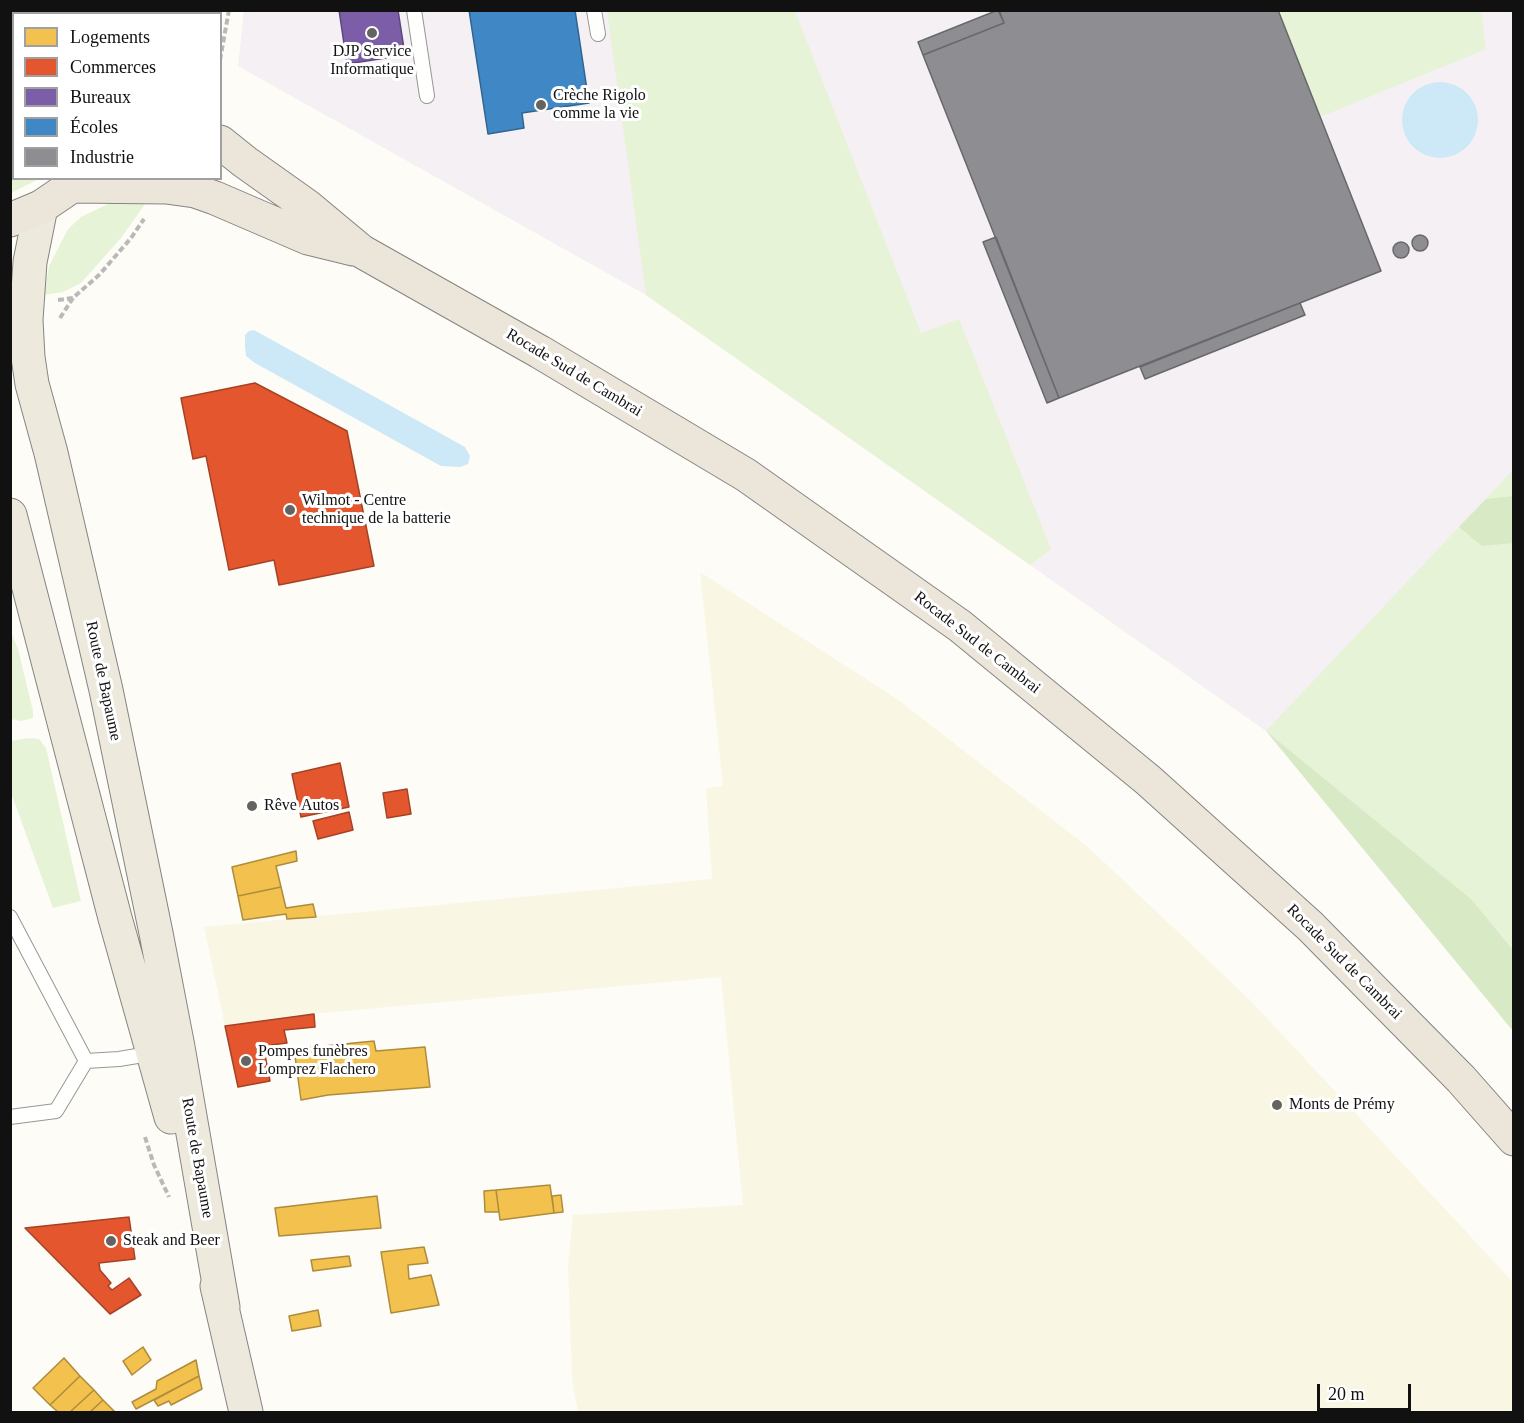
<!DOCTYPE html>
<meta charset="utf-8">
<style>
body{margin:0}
#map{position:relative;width:1524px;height:1423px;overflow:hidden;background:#fdfcf7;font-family:"Times New Roman",serif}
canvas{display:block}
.frame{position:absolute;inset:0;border:12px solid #111;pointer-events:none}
.legend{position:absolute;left:12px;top:12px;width:210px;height:168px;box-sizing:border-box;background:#fff;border:2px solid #a0a0a0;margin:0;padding:8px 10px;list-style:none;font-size:18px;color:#111}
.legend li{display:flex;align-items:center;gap:12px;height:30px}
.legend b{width:30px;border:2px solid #a0a0a0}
.scale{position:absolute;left:1317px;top:1384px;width:94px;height:27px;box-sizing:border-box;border:3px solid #111;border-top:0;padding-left:8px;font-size:18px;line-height:21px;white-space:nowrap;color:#111;-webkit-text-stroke:4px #fff;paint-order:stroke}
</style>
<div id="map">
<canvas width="1524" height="1423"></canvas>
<div class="frame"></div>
<ul class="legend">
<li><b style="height:16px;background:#f2c14e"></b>Logements</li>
<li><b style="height:16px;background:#e4572e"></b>Commerces</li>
<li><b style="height:16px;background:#7b5ea7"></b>Bureaux</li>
<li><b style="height:16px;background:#3f88c5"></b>Écoles</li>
<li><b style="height:16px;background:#8d8d92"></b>Industrie</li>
</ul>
<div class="scale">20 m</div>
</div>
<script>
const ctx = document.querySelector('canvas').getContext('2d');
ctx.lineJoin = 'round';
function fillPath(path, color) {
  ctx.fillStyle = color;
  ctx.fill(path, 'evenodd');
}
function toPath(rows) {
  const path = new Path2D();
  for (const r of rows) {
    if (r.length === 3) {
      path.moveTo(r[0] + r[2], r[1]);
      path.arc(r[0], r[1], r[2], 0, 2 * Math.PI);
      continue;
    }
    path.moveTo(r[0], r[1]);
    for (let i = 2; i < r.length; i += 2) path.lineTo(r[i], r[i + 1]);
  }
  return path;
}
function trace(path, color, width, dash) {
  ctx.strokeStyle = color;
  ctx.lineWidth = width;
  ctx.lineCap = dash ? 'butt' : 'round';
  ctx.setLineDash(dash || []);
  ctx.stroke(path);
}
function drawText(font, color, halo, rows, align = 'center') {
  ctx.font = font + ' "Times New Roman",serif';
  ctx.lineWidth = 6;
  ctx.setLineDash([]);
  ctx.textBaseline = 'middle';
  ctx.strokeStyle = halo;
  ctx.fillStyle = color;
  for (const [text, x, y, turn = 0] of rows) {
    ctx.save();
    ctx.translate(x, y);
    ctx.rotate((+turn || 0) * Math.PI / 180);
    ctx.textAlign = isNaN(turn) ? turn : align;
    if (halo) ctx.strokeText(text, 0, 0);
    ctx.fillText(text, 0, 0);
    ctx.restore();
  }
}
fillPath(toPath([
 [244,10,1513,11,1513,1031,1266,731,646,295,238,66]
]), '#f5f0f3');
fillPath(toPath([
 [700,572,897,699,1088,847,1249,999,1513,1282,1513,1412,578,1412,572,1379,568,1267,573,1215,743,1205,721,977,288,1016,225,1026,204,927,712,879,706,788,723,786]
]), '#f9f7e4');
fillPath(toPath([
 [121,10,121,14,14,14,14,178,39,179,11,193,11,11],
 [607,11,795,11,921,333,959,319,1051,549,1030,565,646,295],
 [1278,11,1481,11,1486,49,1320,117],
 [148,200,121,238,81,283,63,292,44,295,49,266,68,229,81,217,108,204,124,201],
 [1513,470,1513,950,1471,899,1266,731],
 [10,630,18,649,33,711,33,718,21,721,11,719],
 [28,738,39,739,46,748,81,901,53,908,11,793,11,741]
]), '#e7f3d7');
fillPath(toPath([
 [1513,496,1513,543,1482,546,1459,527,1486,499],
 [1266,731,1471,899,1513,950,1513,1031]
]), '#d8eac5');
fillPath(toPath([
 [1440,120,38],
 [254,330,465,447,470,456,468,464,460,467,441,466,255,363,246,356,245,347,245,335,249,331]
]), '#cde8f7');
const homes = toPath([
 [296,851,297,861,276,866,281,887,238,896,232,867,296,851],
 [281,887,286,908,313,904,316,917,287,919,286,914,243,920,238,896,281,887],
 [374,1041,376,1051,425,1047,430,1087,328,1095,301,1100,294,1049,374,1041],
 [550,1185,554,1213,500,1220,496,1190,550,1185],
 [496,1190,499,1212,485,1212,484,1191,496,1190],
 [561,1195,563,1212,554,1213,552,1196,561,1195],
 [377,1196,381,1228,279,1236,275,1208,377,1196],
 [424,1247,428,1263,408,1265,409,1279,431,1275,439,1305,391,1313,381,1252,424,1247],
 [349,1256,351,1266,313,1271,311,1260,349,1256],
 [318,1310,321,1326,292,1331,289,1316,318,1310],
 [143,1347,151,1360,132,1375,123,1361,143,1347],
 [64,1358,80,1376,50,1405,33,1388,64,1358],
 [196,1360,199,1376,136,1409,132,1402,156,1389,157,1381,196,1360],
 [80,1376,94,1390,70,1412,58,1412,50,1405,80,1376],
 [199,1376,202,1389,171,1405,169,1401,158,1406,154,1400,199,1376],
 [94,1390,103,1400,90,1412,70,1412,94,1390],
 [103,1400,115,1412,90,1412,103,1400]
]);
fillPath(homes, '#f2c14e');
trace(homes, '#ae8c3c', 1.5);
const shops = toPath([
 [255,383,347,431,374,566,279,585,274,560,229,570,206,456,193,459,181,398,255,383],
 [340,763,349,807,301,817,292,774,340,763],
 [407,789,411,814,387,818,383,793,407,789],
 [349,812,353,830,318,839,313,821,349,812],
 [314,1014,315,1027,284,1030,287,1043,271,1045,273,1053,265,1055,270,1081,238,1087,225,1026,314,1014],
 [129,1217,135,1259,99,1263,100,1270,111,1283,108,1286,112,1290,129,1278,141,1295,110,1314,25,1228,129,1217]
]);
fillPath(shops, '#e4572e');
trace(shops, '#a54225', 1.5);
const offices = toPath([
 [339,10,398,10,405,55,347,64,339,10]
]);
fillPath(offices, '#7b5ea7');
trace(offices, '#5b477a', 1.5);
const schools = toPath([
 [469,10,575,10,589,103,522,113,524,128,488,134,469,10]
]);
fillPath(schools, '#3f88c5');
trace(schools, '#31648f', 1.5);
const industry = toPath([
 [998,10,1004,23,923,55,918,42,998,10],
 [999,10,1278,10,1381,271,1059,398,923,55,1004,23,999,10],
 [1420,243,8],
 [996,237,1059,398,1047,403,983,242,996,237],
 [1401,250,8],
 [1300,303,1305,315,1145,379,1140,367,1300,303]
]);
fillPath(industry, '#8d8d92');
trace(industry, '#68686b', 1.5);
const service = toPath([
 [414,10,427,96],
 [594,10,598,34],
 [10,917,86,1061,119,1059,155,1053],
 [10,1117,56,1111,86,1061]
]);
const primary = toPath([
 [41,207,30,262,26,320,28,357,32,384,51,453,106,690,156,933,178,1047,223,1307],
 [10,515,115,918,171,1117],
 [217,1286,246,1412]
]);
const trunk = toPath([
 [145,10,146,14],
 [220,142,245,162,307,206,361,251,540,352,746,475,960,626,1148,780,1310,926,1461,1079,1514,1139],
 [72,186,166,187,195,191,215,198,308,238,353,249],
 [10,220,41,207,72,186,80,178]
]);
trace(service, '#979795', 16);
trace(primary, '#858482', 35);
trace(trunk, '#858482', 35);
trace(toPath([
 [220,60,229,10],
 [58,300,73,298,100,274,131,238,144,219],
 [60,318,73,298],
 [145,1137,154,1165,169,1197]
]), '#b9b9b8', 4, [6, 3]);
trace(service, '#fffffe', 14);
trace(primary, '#ede9dc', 33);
trace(trunk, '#ece5da', 33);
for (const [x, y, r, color] of [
 [372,33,6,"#646362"],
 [541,105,6,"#646362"],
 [290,510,6,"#646362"],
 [252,806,6,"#646362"],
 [246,1061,6,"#646362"],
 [1277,1105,6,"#646362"],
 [111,1241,6,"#646362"]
]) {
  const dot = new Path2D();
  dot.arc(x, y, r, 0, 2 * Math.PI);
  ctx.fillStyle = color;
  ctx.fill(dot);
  trace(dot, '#fff', 2);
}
drawText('16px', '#111', '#fff', [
 ["DJP Service",372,52,"center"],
 ["Informatique",372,70,"center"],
 ["Crèche Rigolo",553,96],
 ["comme la vie",553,114],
 ["Wilmot - Centre",302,501],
 ["technique de la batterie",302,519],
 ["Rêve Autos",264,806],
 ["Pompes funèbres",258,1052],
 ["Lomprez Flachero",258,1070],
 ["Monts de Prémy",1289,1105],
 ["Steak and Beer",123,1241]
], 'left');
drawText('16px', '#111', '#fff', [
 ["Rocade Sud de Cambrai",574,373,31],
 ["Rocade Sud de Cambrai",977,643,38],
 ["Route de Bapaume",103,681,78],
 ["Rocade Sud de Cambrai",1344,962,45],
 ["Route de Bapaume",197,1158,80]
]);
</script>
